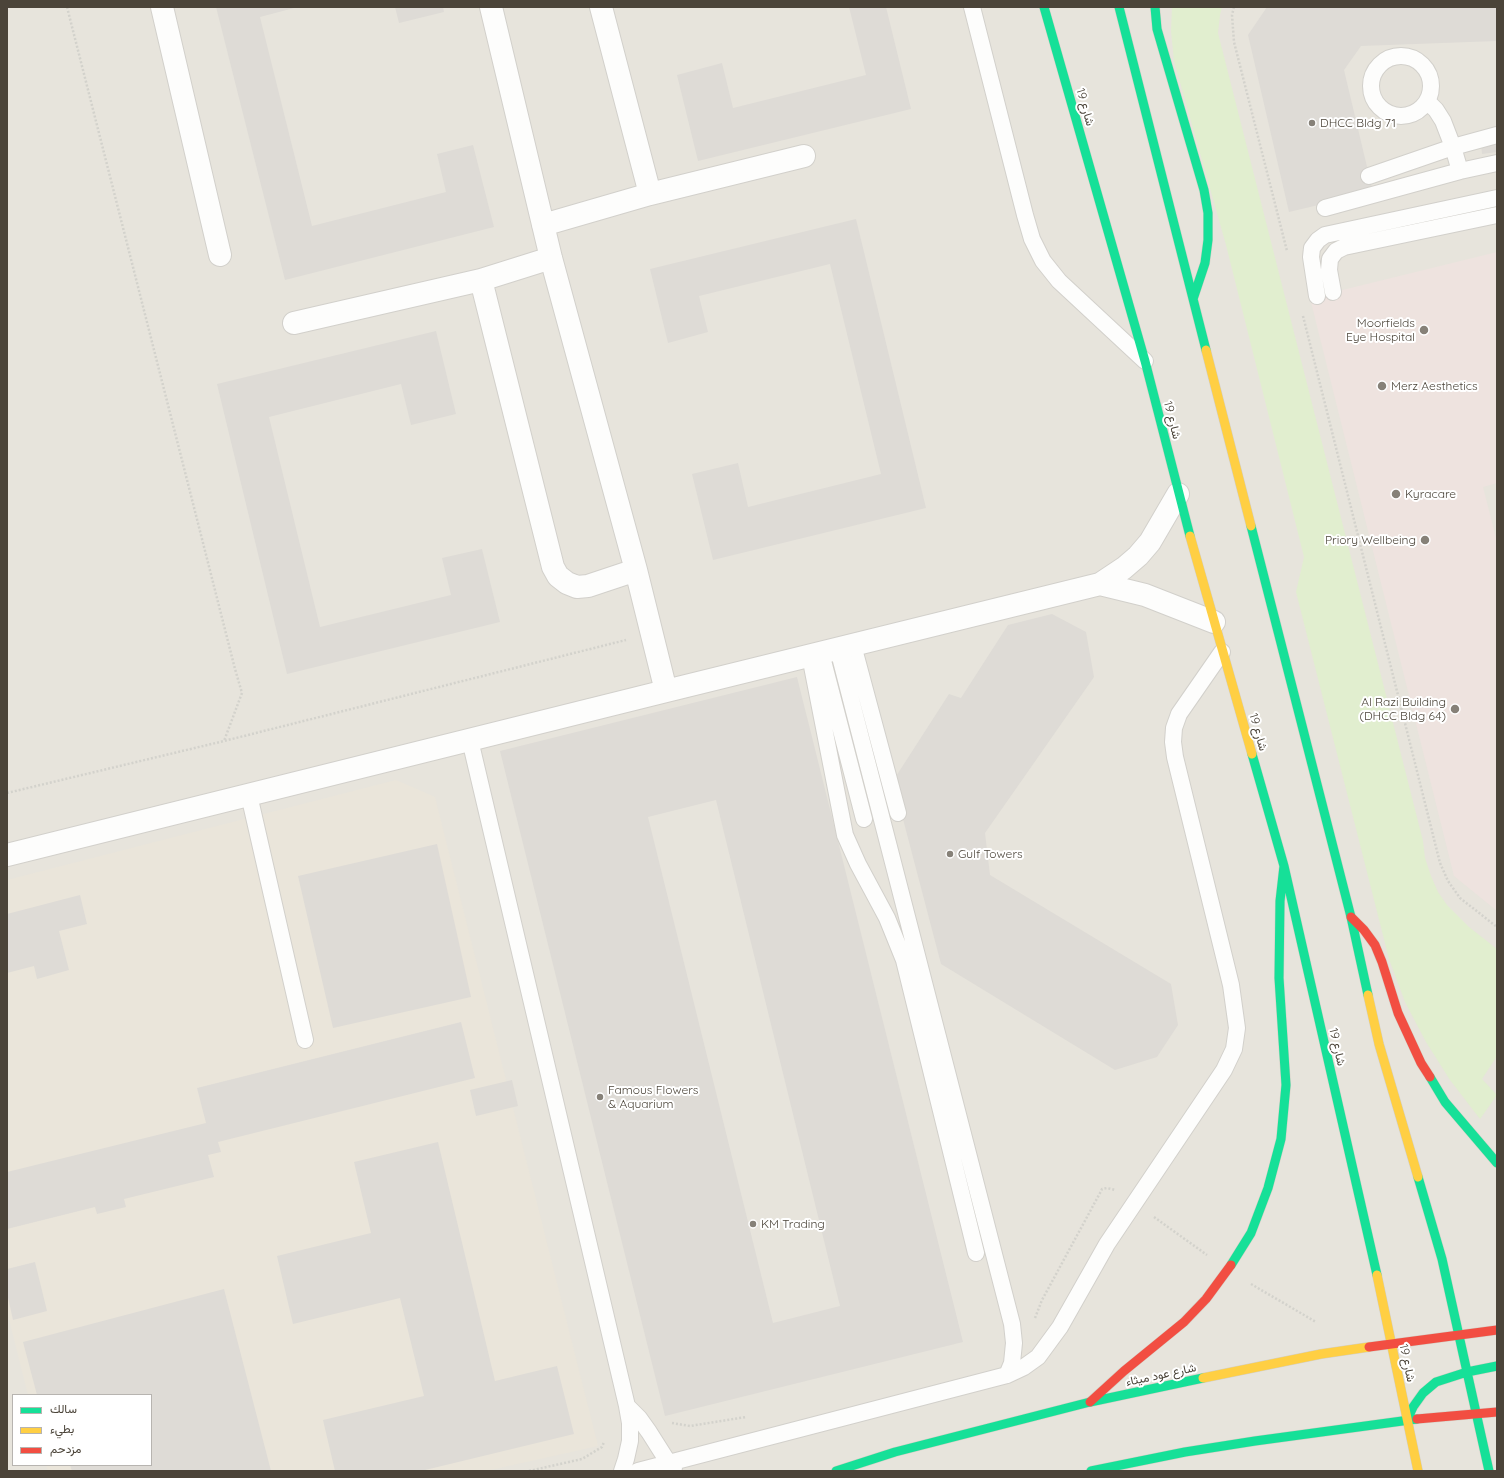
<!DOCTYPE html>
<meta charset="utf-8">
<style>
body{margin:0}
#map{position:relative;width:1504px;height:1478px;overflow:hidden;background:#f4f2ee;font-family:Quicksand,Vazirmatn,sans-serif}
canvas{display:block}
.frame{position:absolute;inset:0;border:8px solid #4b4439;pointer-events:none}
.legend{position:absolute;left:12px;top:1394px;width:140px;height:72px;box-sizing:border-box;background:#fff;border:1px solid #b7b4b0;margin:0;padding:5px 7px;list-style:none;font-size:12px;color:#4b4439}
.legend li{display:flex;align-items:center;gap:8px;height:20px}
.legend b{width:20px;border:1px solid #b7b4b0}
</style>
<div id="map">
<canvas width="1504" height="1478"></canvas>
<div class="frame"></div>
<ul class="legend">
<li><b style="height:5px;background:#16e098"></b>سالك</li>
<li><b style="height:5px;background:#ffcf43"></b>بطيء</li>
<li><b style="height:5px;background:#f24e42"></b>مزدحم</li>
</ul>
</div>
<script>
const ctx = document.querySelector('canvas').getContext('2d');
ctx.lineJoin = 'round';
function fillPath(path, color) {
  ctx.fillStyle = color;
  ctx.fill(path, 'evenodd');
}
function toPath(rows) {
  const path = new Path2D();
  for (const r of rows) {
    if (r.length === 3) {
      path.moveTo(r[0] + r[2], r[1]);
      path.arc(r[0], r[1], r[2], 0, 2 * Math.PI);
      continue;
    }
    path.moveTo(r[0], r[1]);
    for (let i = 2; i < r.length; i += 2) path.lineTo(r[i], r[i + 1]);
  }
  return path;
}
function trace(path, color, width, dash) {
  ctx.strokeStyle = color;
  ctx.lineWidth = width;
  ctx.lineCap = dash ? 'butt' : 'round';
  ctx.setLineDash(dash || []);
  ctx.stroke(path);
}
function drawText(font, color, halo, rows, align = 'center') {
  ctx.font = font + ' Quicksand,Vazirmatn,sans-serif';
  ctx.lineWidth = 4;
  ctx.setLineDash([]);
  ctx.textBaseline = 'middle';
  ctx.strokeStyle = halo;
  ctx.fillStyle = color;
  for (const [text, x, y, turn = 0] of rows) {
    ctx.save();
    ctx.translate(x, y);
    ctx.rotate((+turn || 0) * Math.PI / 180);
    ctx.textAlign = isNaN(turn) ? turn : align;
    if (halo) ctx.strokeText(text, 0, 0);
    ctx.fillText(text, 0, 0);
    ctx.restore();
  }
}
fillPath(toPath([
 [7,7,1497,7,1497,1471,7,1471],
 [13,1395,151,1395,151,1465,13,1465]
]), '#e7e4dc');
fillPath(toPath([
 [396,780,435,797,598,1446,486,1471,48,1471,46,1465,151,1465,151,1395,28,1395,7,1311,7,880]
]), '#eae5da');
fillPath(toPath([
 [1497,252,1497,483,1483,487,1497,542,1497,911,1454,876,1310,298]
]), '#eee3df');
fillPath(toPath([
 [1172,7,1222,7,1220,15,1218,33,1423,841,1425,858,1431,876,1438,892,1447,905,1469,927,1497,949,1497,1056,1482,1079,1497,1095,1480,1119,1450,1080,1426,1042,1405,1002,1389,959,1296,592,1304,557,1226,245,1174,61,1171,31]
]), '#e1eecf');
fillPath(toPath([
 [216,7,298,7,260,17,312,226,446,192,437,154,473,145,494,227,285,280],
 [395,7,443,7,444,12,399,23],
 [849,7,886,7,911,109,698,161,677,75,722,63,733,108,866,75],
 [1267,7,1497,7,1497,41,1361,46,1344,70,1373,192,1289,212,1248,35],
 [1497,141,1497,152,1482,154,1481,144],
 [856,219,926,508,713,560,692,474,738,463,748,507,881,474,830,264,699,296,708,332,668,343,650,269],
 [436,331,456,414,411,425,401,384,269,417,320,627,451,595,442,558,482,549,500,622,287,674,217,384],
 [1052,614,1086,632,1094,677,985,833,990,875,1171,984,1178,1025,1157,1057,1115,1070,941,964,893,781,949,694,961,698,1008,625],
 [797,677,963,1342,665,1416,500,751],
 [716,800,840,1306,773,1323,648,817],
 [437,844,471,997,333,1028,298,876],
 [80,895,87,924,59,931,69,970,37,979,34,966,7,973,7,914],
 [461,1022,475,1078,218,1142,221,1152,208,1155,214,1177,124,1199,126,1207,97,1214,95,1207,7,1229,7,1172,206,1123,197,1088],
 [512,1080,518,1106,476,1116,470,1090],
 [438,1142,495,1381,557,1366,574,1434,421,1471,335,1471,323,1420,424,1396,400,1298,293,1324,277,1256,371,1233,354,1162],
 [35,1262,47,1311,13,1320,7,1293,7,1269],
 [224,1289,271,1471,72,1471,70,1465,151,1465,151,1395,37,1395,23,1342]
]), '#dedbd6');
const lane = toPath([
 [972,7,1025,215,1032,239,1043,261,1059,281,1145,361],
 [1401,86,30],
 [1427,101,1436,110,1443,121,1453,147,1460,171],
 [1369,176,1453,147,1497,135],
 [1325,208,1460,171,1497,163],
 [1333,292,1329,270,1330,259,1336,251,1344,247,1497,215],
 [1317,296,1311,257,1312,248,1318,240,1325,235,1497,198],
 [853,645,898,813],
 [838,649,1012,1324,1014,1343,1012,1363,1007,1375],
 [821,653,864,819],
 [810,656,845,835,858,864,887,918,904,960,976,1253],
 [470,740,627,1406,630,1423,630,1441,626,1459,622,1471],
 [249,795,305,1040],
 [627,1406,639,1418,649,1432,668,1462,674,1468],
 [638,1471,1007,1375,1024,1367,1038,1357,1060,1327,1107,1244,1224,1070,1234,1049,1237,1028,1231,985,1175,757,1173,742,1174,728,1179,714,1222,652]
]);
const street = toPath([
 [162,7,220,255],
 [491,7,551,258,636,570,666,691],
 [601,7,650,194],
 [543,225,650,194,804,156],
 [481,280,553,567,558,576,567,583,577,587,588,586,636,570],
 [294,323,481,280,551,258],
 [1100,584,1145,595,1214,622],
 [7,855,666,691,1100,584,1124,568,1138,556,1150,542,1178,494]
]);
const fast = toPath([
 [1044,7,1145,361,1190,536],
 [1119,7,1206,350],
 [1155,7,1157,29,1204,190,1208,213,1208,240,1205,263,1193,299],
 [1251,526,1351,917,1368,995],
 [1252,754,1284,866,1377,1275],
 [1430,1077,1445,1102,1497,1163],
 [1418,1177,1442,1259,1489,1471],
 [1231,1265,1251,1233,1268,1188,1281,1139,1286,1085,1279,978,1280,901,1284,866],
 [1407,1420,1413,1407,1423,1393,1436,1382,1467,1372,1497,1366],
 [836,1471,895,1452,1090,1402,1203,1378],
 [1091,1471,1185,1452,1255,1441,1417,1419]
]);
const slow = toPath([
 [1206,350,1251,526],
 [1190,536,1252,754],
 [1368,995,1379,1044,1418,1177],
 [1377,1275,1418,1471],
 [1203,1378,1321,1354,1369,1347]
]);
const jam = toPath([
 [1351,917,1364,930,1375,945,1382,962,1398,1013,1421,1063,1430,1077],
 [1369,1347,1497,1330],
 [1090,1402,1124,1371,1184,1322,1206,1299,1231,1265],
 [1417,1419,1497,1412]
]);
trace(lane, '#d2d0cb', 18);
trace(street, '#d2d0cb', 24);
trace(fast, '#d3cfc5', 10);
trace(slow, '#d3cfc5', 10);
trace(jam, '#d3cfc5', 10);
trace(toPath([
 [67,7,235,669,242,693,224,741],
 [1234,7,1232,15,1234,42,1287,251],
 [1303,316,1440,863,1448,881,1460,898,1497,927],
 [7,793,224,741,626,640],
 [1154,1217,1207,1255],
 [1251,1284,1316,1322],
 [1035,1318,1042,1300,1100,1193,1102,1189,1107,1188,1115,1190],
 [672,1423,690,1426,746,1417],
 [529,1471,582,1459,602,1447,604,1442]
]), '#d3d2cc', 2.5, [2, 2]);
trace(lane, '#fdfdfc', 16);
trace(street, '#fdfdfc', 22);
trace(fast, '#16e098', 9);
trace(slow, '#ffcf43', 9);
trace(jam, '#f24e42', 9);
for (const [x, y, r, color] of [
 [1312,123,4,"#868178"],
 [1424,330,5,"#868178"],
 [1382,386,5,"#868178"],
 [1396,494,5,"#868178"],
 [1425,540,5,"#868178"],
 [1455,709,5,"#868178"],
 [950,854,4,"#868178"],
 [600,1097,4,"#868178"],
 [753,1224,4,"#868178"]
]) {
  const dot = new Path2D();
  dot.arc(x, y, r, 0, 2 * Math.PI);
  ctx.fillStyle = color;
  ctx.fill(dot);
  trace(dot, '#fff', 1.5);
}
drawText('12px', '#4b4439', '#fff', [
 ["شارع 19",1085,107,74],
 ["شارع 19",1172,420,76],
 ["شارع 19",1258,732,74],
 ["شارع 19",1337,1047,77],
 ["شارع 19",1407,1363,78],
 ["شارع عود ميثاء",1161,1375,-12]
]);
drawText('12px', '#4b4439', '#fff', [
 ["DHCC Bldg 71",1320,123],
 ["Moorfields",1415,323,"right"],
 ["Eye Hospital",1415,337,"right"],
 ["Merz Aesthetics",1391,386],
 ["Kyracare",1405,494],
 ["Priory Wellbeing",1416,540,"right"],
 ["Al Razi Building",1446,702,"right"],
 ["(DHCC Bldg 64)",1446,716,"right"],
 ["Gulf Towers",958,854],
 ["Famous Flowers",608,1090],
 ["& Aquarium",608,1104],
 ["KM Trading",761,1224]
], 'left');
</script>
